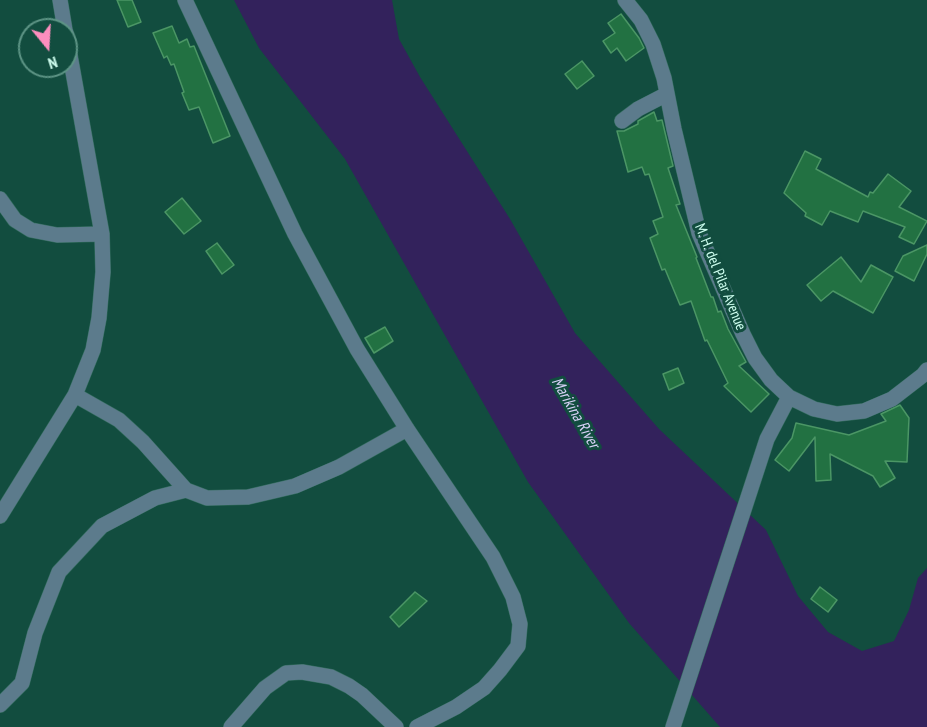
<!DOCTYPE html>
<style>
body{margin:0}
#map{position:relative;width:927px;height:727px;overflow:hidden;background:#124d3f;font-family:"PT Sans Narrow",sans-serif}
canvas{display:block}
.north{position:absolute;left:18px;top:18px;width:60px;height:60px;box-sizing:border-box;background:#124d3f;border:2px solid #5d9485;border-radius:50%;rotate:162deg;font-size:16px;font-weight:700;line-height:24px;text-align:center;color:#cefeef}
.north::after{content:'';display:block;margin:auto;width:21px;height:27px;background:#fd8ebe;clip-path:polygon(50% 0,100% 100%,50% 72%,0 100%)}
</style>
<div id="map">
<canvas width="927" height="727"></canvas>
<div class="north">N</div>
</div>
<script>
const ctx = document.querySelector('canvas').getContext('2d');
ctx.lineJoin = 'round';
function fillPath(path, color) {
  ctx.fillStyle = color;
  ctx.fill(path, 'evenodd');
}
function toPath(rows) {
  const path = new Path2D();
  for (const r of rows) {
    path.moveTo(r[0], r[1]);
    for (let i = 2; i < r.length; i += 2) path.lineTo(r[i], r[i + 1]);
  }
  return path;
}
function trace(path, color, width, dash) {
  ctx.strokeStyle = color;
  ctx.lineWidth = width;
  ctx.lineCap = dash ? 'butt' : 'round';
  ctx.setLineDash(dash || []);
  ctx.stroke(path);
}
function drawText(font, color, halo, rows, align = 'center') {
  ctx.font = font + ' "PT Sans Narrow",sans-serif';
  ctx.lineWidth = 6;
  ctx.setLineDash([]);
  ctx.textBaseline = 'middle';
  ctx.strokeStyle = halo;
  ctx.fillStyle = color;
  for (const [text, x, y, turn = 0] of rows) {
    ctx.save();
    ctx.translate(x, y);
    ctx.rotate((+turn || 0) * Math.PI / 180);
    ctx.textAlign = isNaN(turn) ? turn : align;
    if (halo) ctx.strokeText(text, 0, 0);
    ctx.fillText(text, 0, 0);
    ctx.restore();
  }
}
fillPath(toPath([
 [234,0,392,0,399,39,420,77,510,219,575,333,659,429,766,530,798,596,828,632,862,651,894,641,909,610,918,578,927,568,927,727,720,727,629,623,528,482,345,159,259,48]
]), '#33225c');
const building = toPath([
 [117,0,132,0,141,22,128,27,117,0],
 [621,14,639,38,644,48,626,61,617,48,611,53,603,41,615,33,608,23,621,14],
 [172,26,179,43,187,39,190,47,194,46,230,136,213,143,199,107,189,110,182,93,184,92,174,64,171,65,167,56,164,58,153,33,172,26],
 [582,61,594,76,577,89,565,74,582,61],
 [654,112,657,121,662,120,673,166,668,168,680,204,676,205,697,257,696,258,711,297,713,297,718,312,721,311,728,329,746,362,739,366,769,394,751,412,724,386,728,383,707,340,705,341,691,301,680,305,665,269,662,270,650,238,658,234,653,221,663,217,649,174,645,175,642,167,628,172,617,131,624,131,638,124,638,121,654,112],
 [805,151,821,159,816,169,868,197,870,192,873,193,888,174,911,191,899,207,927,221,914,244,899,237,905,227,863,211,858,222,830,211,822,225,805,216,806,213,784,193,805,151],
 [182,198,201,221,184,234,165,212,182,198],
 [217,243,234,265,222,274,206,251,217,243],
 [927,245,927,254,914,281,895,271,903,256,927,245],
 [841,257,861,282,871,265,893,277,873,313,833,291,821,301,807,285,841,257],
 [385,327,393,341,374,353,365,338,385,327],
 [678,368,684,383,669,390,663,374,678,368],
 [900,405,909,418,907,462,885,461,895,478,880,487,873,476,830,454,831,480,816,481,815,437,789,471,775,460,792,438,796,423,849,435,886,421,881,414,900,405],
 [820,587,837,600,828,612,811,599,820,587],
 [415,592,427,601,399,627,390,617,415,592]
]);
fillPath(building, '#227142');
trace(building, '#4b9665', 1.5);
const minor = toPath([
 [60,0,65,30],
 [185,0,295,234,357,349,407,429,493,557,513,597,520,624,518,646,500,670,484,688,456,707,417,727],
 [625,0,641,20,653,44,664,78,674,129,699,233,743,334,755,358,771,380,789,397,814,409,837,414,864,411,892,399,923,375,927,370],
 [622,121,638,109,667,94],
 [0,199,15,220,31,230,57,235,102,234],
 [75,395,119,420,143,442,186,490,207,498,248,497,295,486,339,467,407,429],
 [0,516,75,395,93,350,99,318,103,272,102,234,66,33],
 [0,705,22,683,35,633,59,572,102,526,155,498,186,490],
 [231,727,265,688,286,673,302,672,331,677,349,686,362,695,396,727],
 [673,727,767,439,789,397]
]);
trace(minor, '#346d5f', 16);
trace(minor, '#5c7b8c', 15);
drawText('15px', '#cefeef', '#124d3f', [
 ["M. H. del Pilar Avenue",720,277,68]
]);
drawText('italic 16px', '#d8d1f7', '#124d3f', [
 ["Marikina River",575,413,60]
]);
</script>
